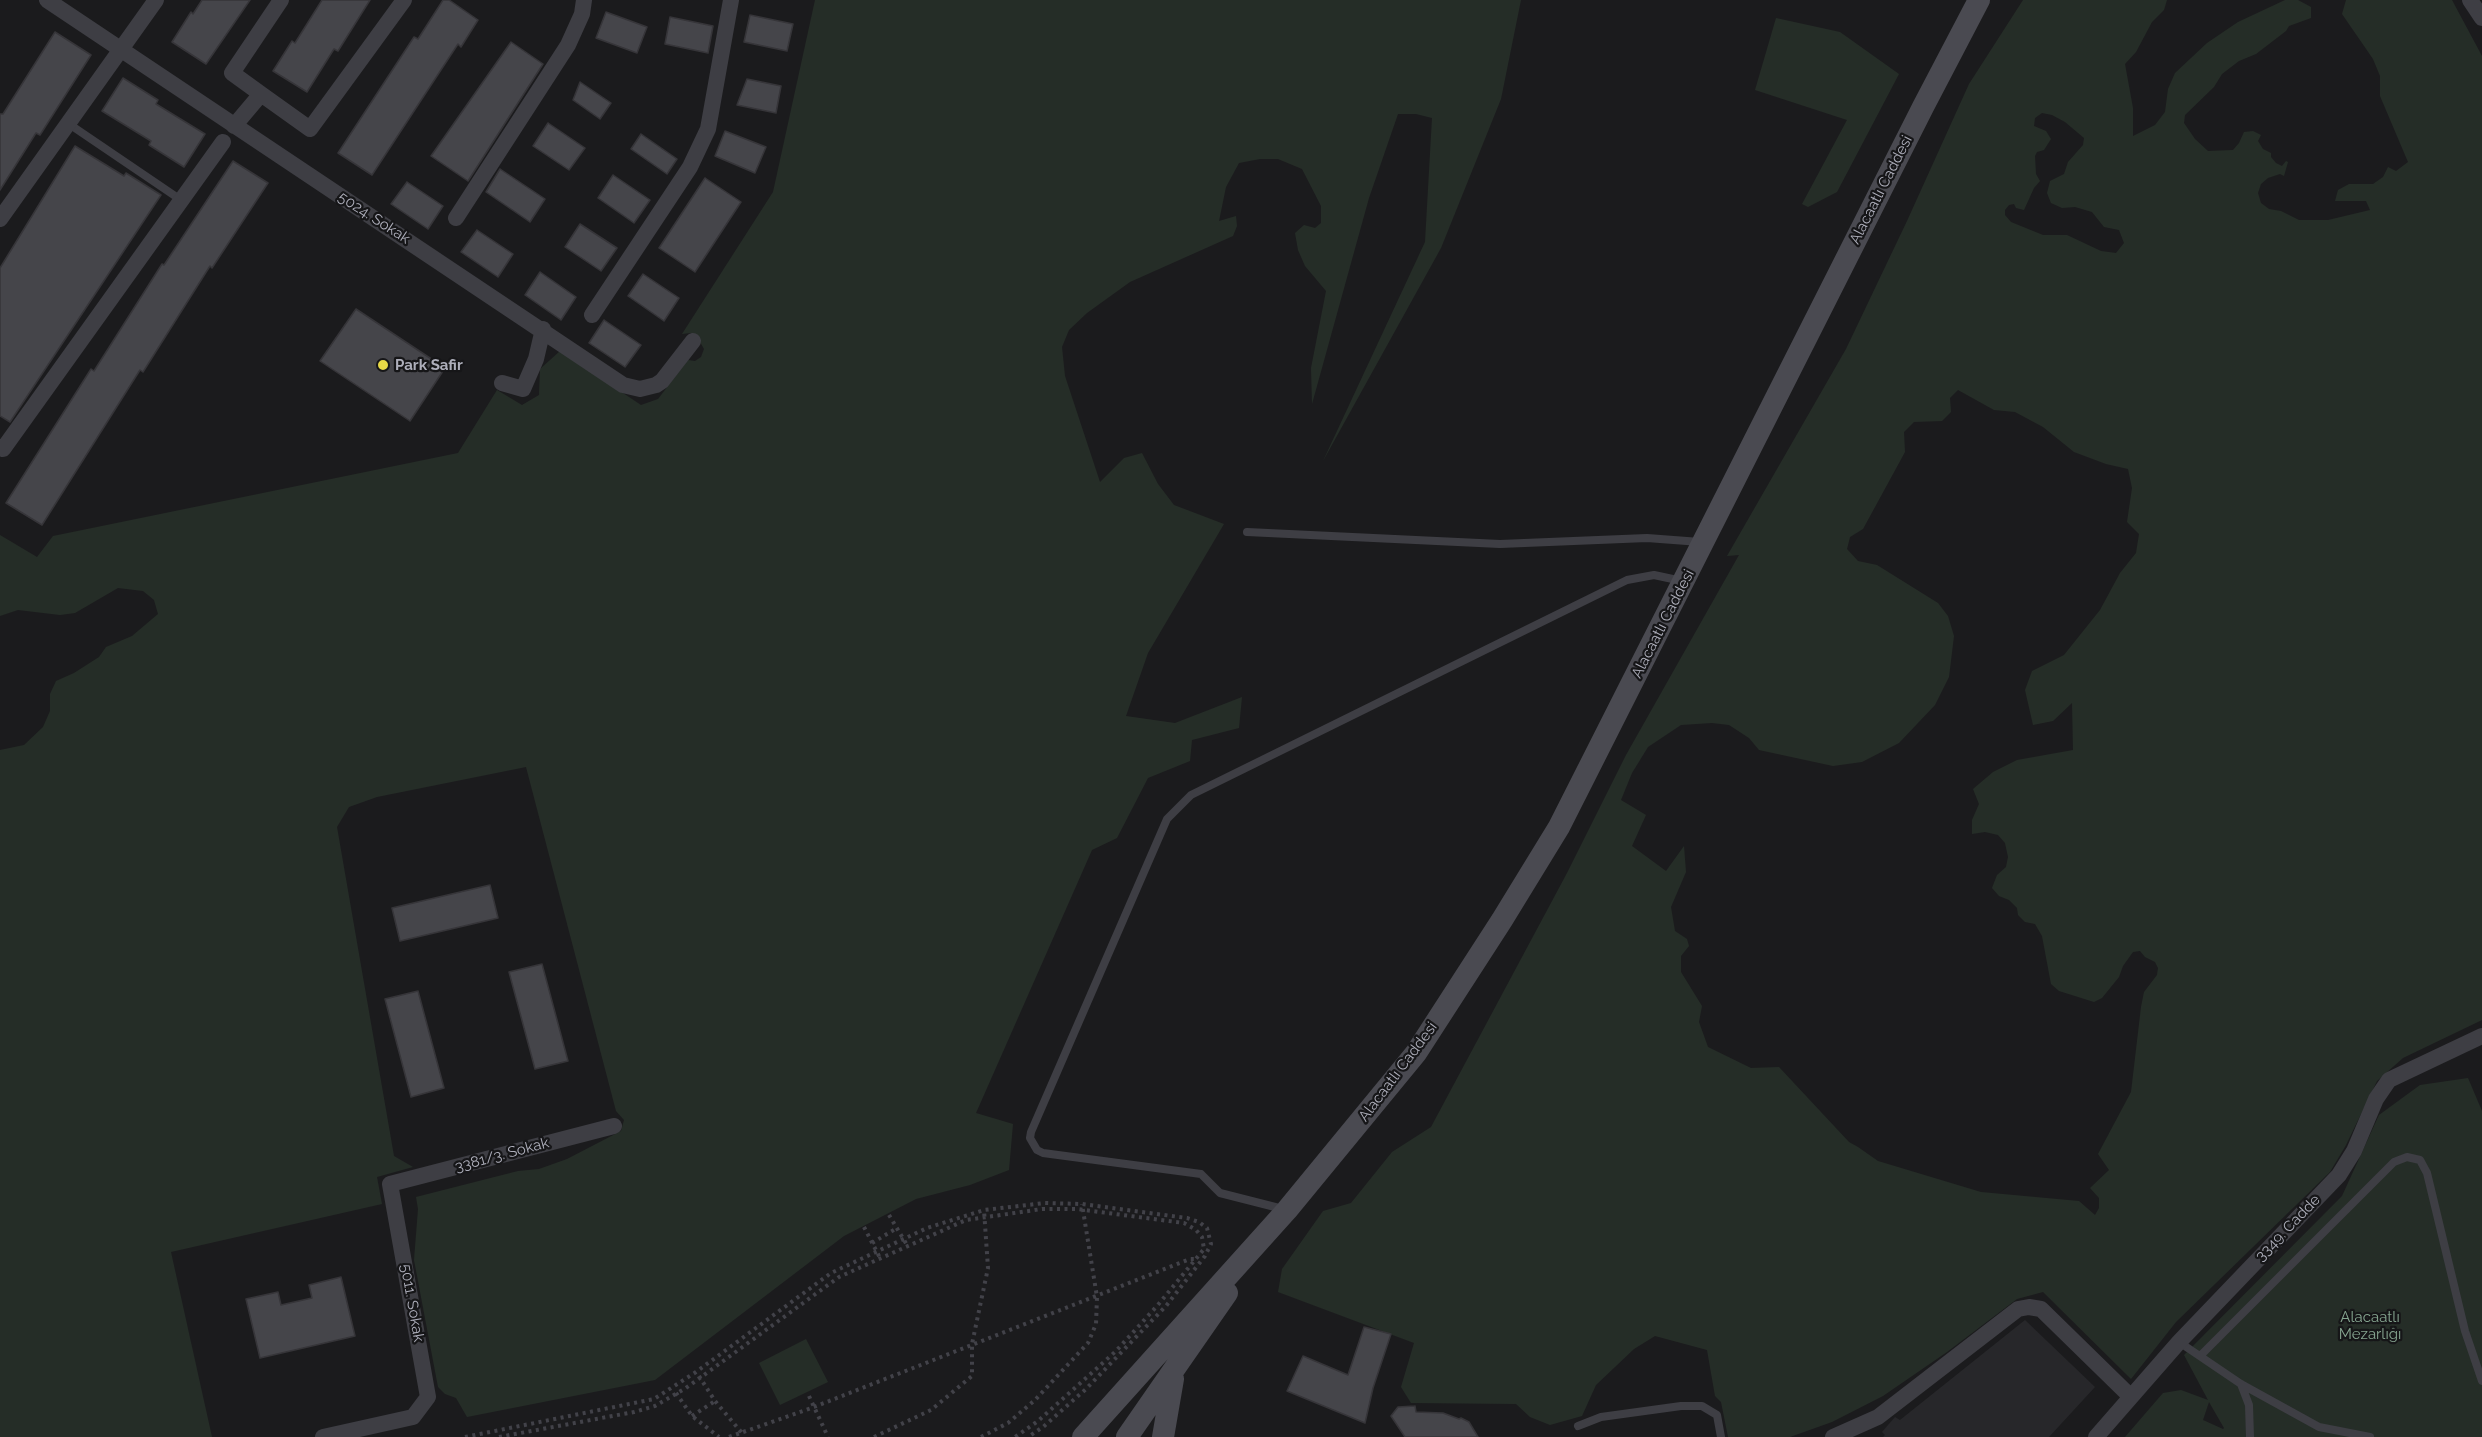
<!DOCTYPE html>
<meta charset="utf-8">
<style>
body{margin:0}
canvas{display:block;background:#1b1b1d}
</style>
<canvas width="2482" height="1437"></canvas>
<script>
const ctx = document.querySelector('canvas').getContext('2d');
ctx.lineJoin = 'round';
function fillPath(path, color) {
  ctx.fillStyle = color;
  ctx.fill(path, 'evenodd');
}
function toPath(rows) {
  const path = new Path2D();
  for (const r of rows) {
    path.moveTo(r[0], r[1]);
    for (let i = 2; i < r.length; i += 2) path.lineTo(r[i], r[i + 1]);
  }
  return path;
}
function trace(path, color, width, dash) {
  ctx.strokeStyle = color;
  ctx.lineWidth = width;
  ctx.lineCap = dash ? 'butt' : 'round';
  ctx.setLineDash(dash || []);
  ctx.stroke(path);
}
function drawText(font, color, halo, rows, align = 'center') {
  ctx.font = font + ' Raleway,sans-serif';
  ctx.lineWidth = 4.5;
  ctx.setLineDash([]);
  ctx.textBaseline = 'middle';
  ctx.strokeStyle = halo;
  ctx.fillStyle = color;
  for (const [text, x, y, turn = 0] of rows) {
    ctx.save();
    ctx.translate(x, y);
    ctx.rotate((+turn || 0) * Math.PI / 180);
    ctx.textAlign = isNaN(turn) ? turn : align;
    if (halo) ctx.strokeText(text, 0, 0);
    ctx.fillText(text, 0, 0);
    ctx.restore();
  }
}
fillPath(toPath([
 [2025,1320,2095,1387,2049,1437,1883,1437,1885,1435,1882,1432,1895,1417,1900,1420]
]), '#27272a');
fillPath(toPath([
 [815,0,1521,0,1501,99,1441,248,1323,461,1425,242,1432,118,1416,114,1398,114,1369,198,1312,404,1311,368,1326,291,1305,266,1298,250,1295,233,1304,225,1315,228,1321,223,1321,206,1302,169,1278,159,1260,159,1239,163,1226,187,1219,221,1236,216,1237,226,1233,236,1130,282,1087,313,1069,330,1062,347,1065,376,1100,482,1124,458,1142,453,1158,484,1174,505,1224,524,1148,653,1126,716,1175,723,1242,697,1239,728,1192,740,1190,761,1148,778,1117,838,1092,850,976,1113,1013,1124,1009,1170,970,1185,916,1199,844,1236,655,1380,467,1417,456,1398,445,1394,438,1387,414,1260,418,1209,416,1197,518,1171,539,1169,567,1159,621,1131,624,1120,616,1111,526,767,377,797,349,807,337,827,394,1156,413,1167,377,1177,382,1204,171,1252,212,1437,0,1437,0,750,24,745,43,727,50,711,50,694,56,681,74,673,99,657,106,647,132,636,158,614,154,600,143,591,118,588,75,613,60,615,18,610,0,616,0,535,37,557,53,536,458,453,497,390,522,405,539,395,540,369,560,351,641,405,658,399,688,360,695,361,701,357,704,349,696,335,691,333,682,334,773,192],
 [2023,0,2167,0,2164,10,2152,22,2136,52,2125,64,2133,108,2133,136,2155,125,2165,112,2168,89,2175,73,2207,43,2238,22,2285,0,2298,0,2311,7,2311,18,2289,26,2286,31,2256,54,2239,61,2222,74,2214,87,2185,115,2184,123,2195,139,2208,151,2233,150,2239,143,2244,132,2253,131,2261,135,2258,141,2263,149,2271,153,2271,157,2276,163,2282,166,2286,161,2288,162,2284,176,2280,174,2268,178,2261,184,2258,193,2261,203,2269,209,2281,211,2299,220,2328,220,2370,210,2366,201,2335,201,2338,190,2349,184,2373,184,2383,177,2388,167,2396,171,2408,162,2380,96,2380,76,2373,59,2342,14,2346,0,2452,0,2482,56,2482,1020,2403,1058,2377,1081,2346,1145,2330,1172,2176,1322,2131,1379,2043,1292,2017,1299,1947,1352,1883,1396,1832,1422,1790,1437,1728,1437,1721,1402,1715,1396,1707,1350,1655,1336,1634,1349,1596,1385,1582,1416,1550,1425,1530,1417,1516,1404,1411,1403,1401,1387,1414,1343,1278,1292,1282,1269,1323,1211,1351,1203,1392,1152,1431,1127,1567,873,1626,755,1739,555,1727,556,1846,349,1907,221,1969,84],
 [2042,113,2052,115,2065,122,2084,138,2083,145,2068,162,2064,174,2050,181,2047,193,2051,203,2062,208,2075,207,2092,212,2104,227,2119,230,2124,243,2116,253,2101,251,2067,235,2043,235,2011,222,2005,215,2005,210,2009,205,2014,204,2016,208,2024,210,2034,188,2040,181,2036,174,2035,156,2037,152,2044,150,2051,139,2046,131,2034,126,2035,118],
 [1958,390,1994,410,2015,412,2043,427,2074,452,2106,464,2128,469,2132,488,2127,522,2139,534,2136,553,2120,573,2100,610,2064,655,2032,671,2025,690,2033,725,2053,721,2072,703,2073,750,2017,760,1993,772,1973,789,1979,804,1972,820,1972,834,1985,832,1998,835,2005,843,2008,857,2006,867,1997,875,1992,888,1999,896,2009,900,2017,908,2018,915,2025,922,2035,924,2042,936,2051,984,2059,991,2094,1002,2102,998,2119,977,2123,966,2133,952,2140,951,2145,957,2155,962,2158,968,2157,975,2144,992,2141,1007,2131,1092,2098,1154,2109,1170,2090,1188,2099,1198,2099,1208,2095,1215,2079,1201,1981,1192,1878,1161,1858,1147,1849,1142,1779,1067,1751,1068,1708,1047,1699,1022,1702,1006,1681,972,1681,956,1689,946,1687,939,1675,931,1671,907,1686,872,1684,846,1666,871,1632,846,1646,815,1621,800,1632,773,1648,747,1681,725,1712,723,1729,725,1749,738,1759,750,1833,766,1862,762,1899,743,1935,705,1949,677,1954,636,1948,616,1938,603,1877,565,1858,561,1847,549,1850,537,1863,529,1905,452,1904,432,1914,422,1942,421,1951,412,1950,398],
 [1776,18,1840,32,1899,74,1837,192,1808,207,1802,204,1847,120,1755,90],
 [2468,1078,2482,1111,2482,1437,2125,1437,2163,1393,2181,1390,2208,1400,2184,1355,2342,1196,2379,1115,2420,1085],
 [2209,1402,2224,1428,2223,1429,2203,1420],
 [806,1339,828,1382,780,1405,759,1363]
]), '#252d27');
const building = toPath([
 [202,0,250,0,206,64,172,42,191,12,193,14,202,0],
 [322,0,370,0,338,51,334,49,307,92,273,71,292,41,295,43,322,0],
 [443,0,449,0,478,20,461,47,458,44,372,175,338,153,414,37,418,39,443,0],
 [606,12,647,27,637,53,596,38,606,12],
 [750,15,793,24,787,51,744,42,750,15],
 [670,17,713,26,708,53,665,44,670,17],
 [55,32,91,55,40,135,36,133,0,190,0,114,3,114,55,32],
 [511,42,543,64,468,181,431,156,511,42],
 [123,78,158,100,156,104,205,134,184,167,149,145,151,141,102,111,123,78],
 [747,79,781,86,776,113,737,105,747,79],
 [580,82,611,103,600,119,573,100,580,82],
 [548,123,585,148,569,170,533,146,548,123],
 [725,131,766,147,755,173,715,156,725,131],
 [641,134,677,159,667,174,631,149,641,134],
 [75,146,124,176,126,173,161,195,10,422,0,416,0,268,75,146],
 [233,161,268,183,212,268,210,266,143,372,140,370,42,525,6,503,91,369,94,371,162,264,164,265,233,161],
 [500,169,545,199,530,222,486,192,500,169],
 [613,175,650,200,634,223,598,198,613,175],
 [705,178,741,202,695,272,659,248,705,178],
 [407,182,443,206,428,229,391,204,407,182],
 [580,224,617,248,601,271,565,247,580,224],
 [477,230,513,254,498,277,461,252,477,230],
 [540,272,576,297,561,320,525,295,540,272],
 [643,274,679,298,664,321,628,296,643,274],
 [356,309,445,368,410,421,320,361,356,309],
 [604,320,641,345,625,367,589,343,604,320],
 [490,885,498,918,400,941,392,908,490,885],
 [542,964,568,1061,535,1069,509,972,542,964],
 [418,991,444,1088,411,1097,385,999,418,991],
 [341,1277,355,1336,260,1358,246,1299,278,1292,281,1305,312,1298,309,1285,341,1277],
 [1364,1327,1391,1334,1373,1388,1365,1423,1287,1391,1303,1356,1348,1375,1364,1327],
 [1415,1406,1416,1412,1443,1413,1459,1419,1461,1418,1469,1422,1478,1437,1405,1437,1391,1416,1398,1407,1415,1406]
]);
fillPath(building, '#45454a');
trace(building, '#363539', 1.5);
trace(toPath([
 [889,1215,907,1245],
 [864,1227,880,1258],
 [872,1243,897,1228],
 [699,1376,715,1401,742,1433],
 [676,1393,692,1416,719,1437],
 [809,1396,828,1437],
 [692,1416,715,1401],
 [465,1437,654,1399,696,1372,831,1273,927,1228,984,1210,1045,1203,1082,1204,1187,1218,1199,1222,1207,1228,1211,1244,1205,1256,1166,1306,1086,1389,1043,1427,1028,1437],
 [499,1437,634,1412,655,1406,686,1388,839,1277,966,1220,1042,1209,1077,1209,1184,1223,1196,1230,1202,1237,1204,1249,1157,1306,1116,1351,1038,1421,1015,1437],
 [729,1437,814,1407,1190,1259,1195,1259],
 [874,1437,931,1410,972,1376,972,1344,988,1268,984,1210],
 [981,1437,1008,1423,1035,1400,1088,1343,1096,1324,1097,1297,1082,1204]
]), '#424249', 4, [3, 4.5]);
trace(toPath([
 [69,124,181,200],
 [1247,532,1500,544,1647,538,1700,542],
 [1283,1209,1220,1193,1201,1174,1043,1153,1037,1150,1030,1138,1031,1132,1167,819,1191,795,1627,580,1654,575,1682,581],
 [2179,1342,2241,1384,2319,1427,2370,1437],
 [2200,1356,2394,1162,2407,1157,2420,1160,2427,1173,2465,1331,2482,1381],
 [2241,1384,2249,1405,2250,1437],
 [1578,1426,1601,1417,1681,1406,1702,1406,1717,1415,1721,1437]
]), '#3e3e44', 8);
trace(toPath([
 [47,0,623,385,640,389,656,385,662,381,693,341],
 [2470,0,2482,18],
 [261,94,310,129,404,0],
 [234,126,261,94,232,73,281,0],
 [456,218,568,45,582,14,584,0],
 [0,219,156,0],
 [592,315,690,167,708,129,731,0],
 [502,383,523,389,536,359,543,329],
 [0,447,3,449,223,142],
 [323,1437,413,1417,428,1397,390,1184,614,1126],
 [1833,1437,1878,1417,2018,1309,2029,1307,2041,1309,2131,1397],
 [2096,1437,2179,1342,2339,1175,2354,1151,2376,1099,2389,1080,2482,1036]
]), '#3e3e44', 16);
trace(toPath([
 [1083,1437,1287,1210,1416,1053,1502,920,1559,827,1923,107,1979,0],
 [1127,1437,1227,1293],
 [1163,1437,1173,1379]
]), '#4a4a51', 22);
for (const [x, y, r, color] of [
 [383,365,6,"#e8d947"]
]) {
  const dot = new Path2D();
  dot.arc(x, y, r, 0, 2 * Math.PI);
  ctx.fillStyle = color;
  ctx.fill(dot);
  trace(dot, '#161618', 2);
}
drawText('15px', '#aeafbb', '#161618', [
 ["Alacaatlı Caddesi",1881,190,-63],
 ["5024. Sokak",374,218,33],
 ["Alacaatlı Caddesi",1663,624,-63],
 ["Alacaatlı Caddesi",1398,1072,-53],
 ["3381/3. Sokak",502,1155,-15],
 ["3349. Cadde",2288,1228,-46],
 ["5011. Sokak",412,1303,80]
]);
drawText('bold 15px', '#aeafbb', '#161618', [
 ["Park Safir",395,365]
], 'left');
drawText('15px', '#86a590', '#161618', [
 ["Alacaatlı",2370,1317],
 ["Mezarlığı",2370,1334]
]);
</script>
